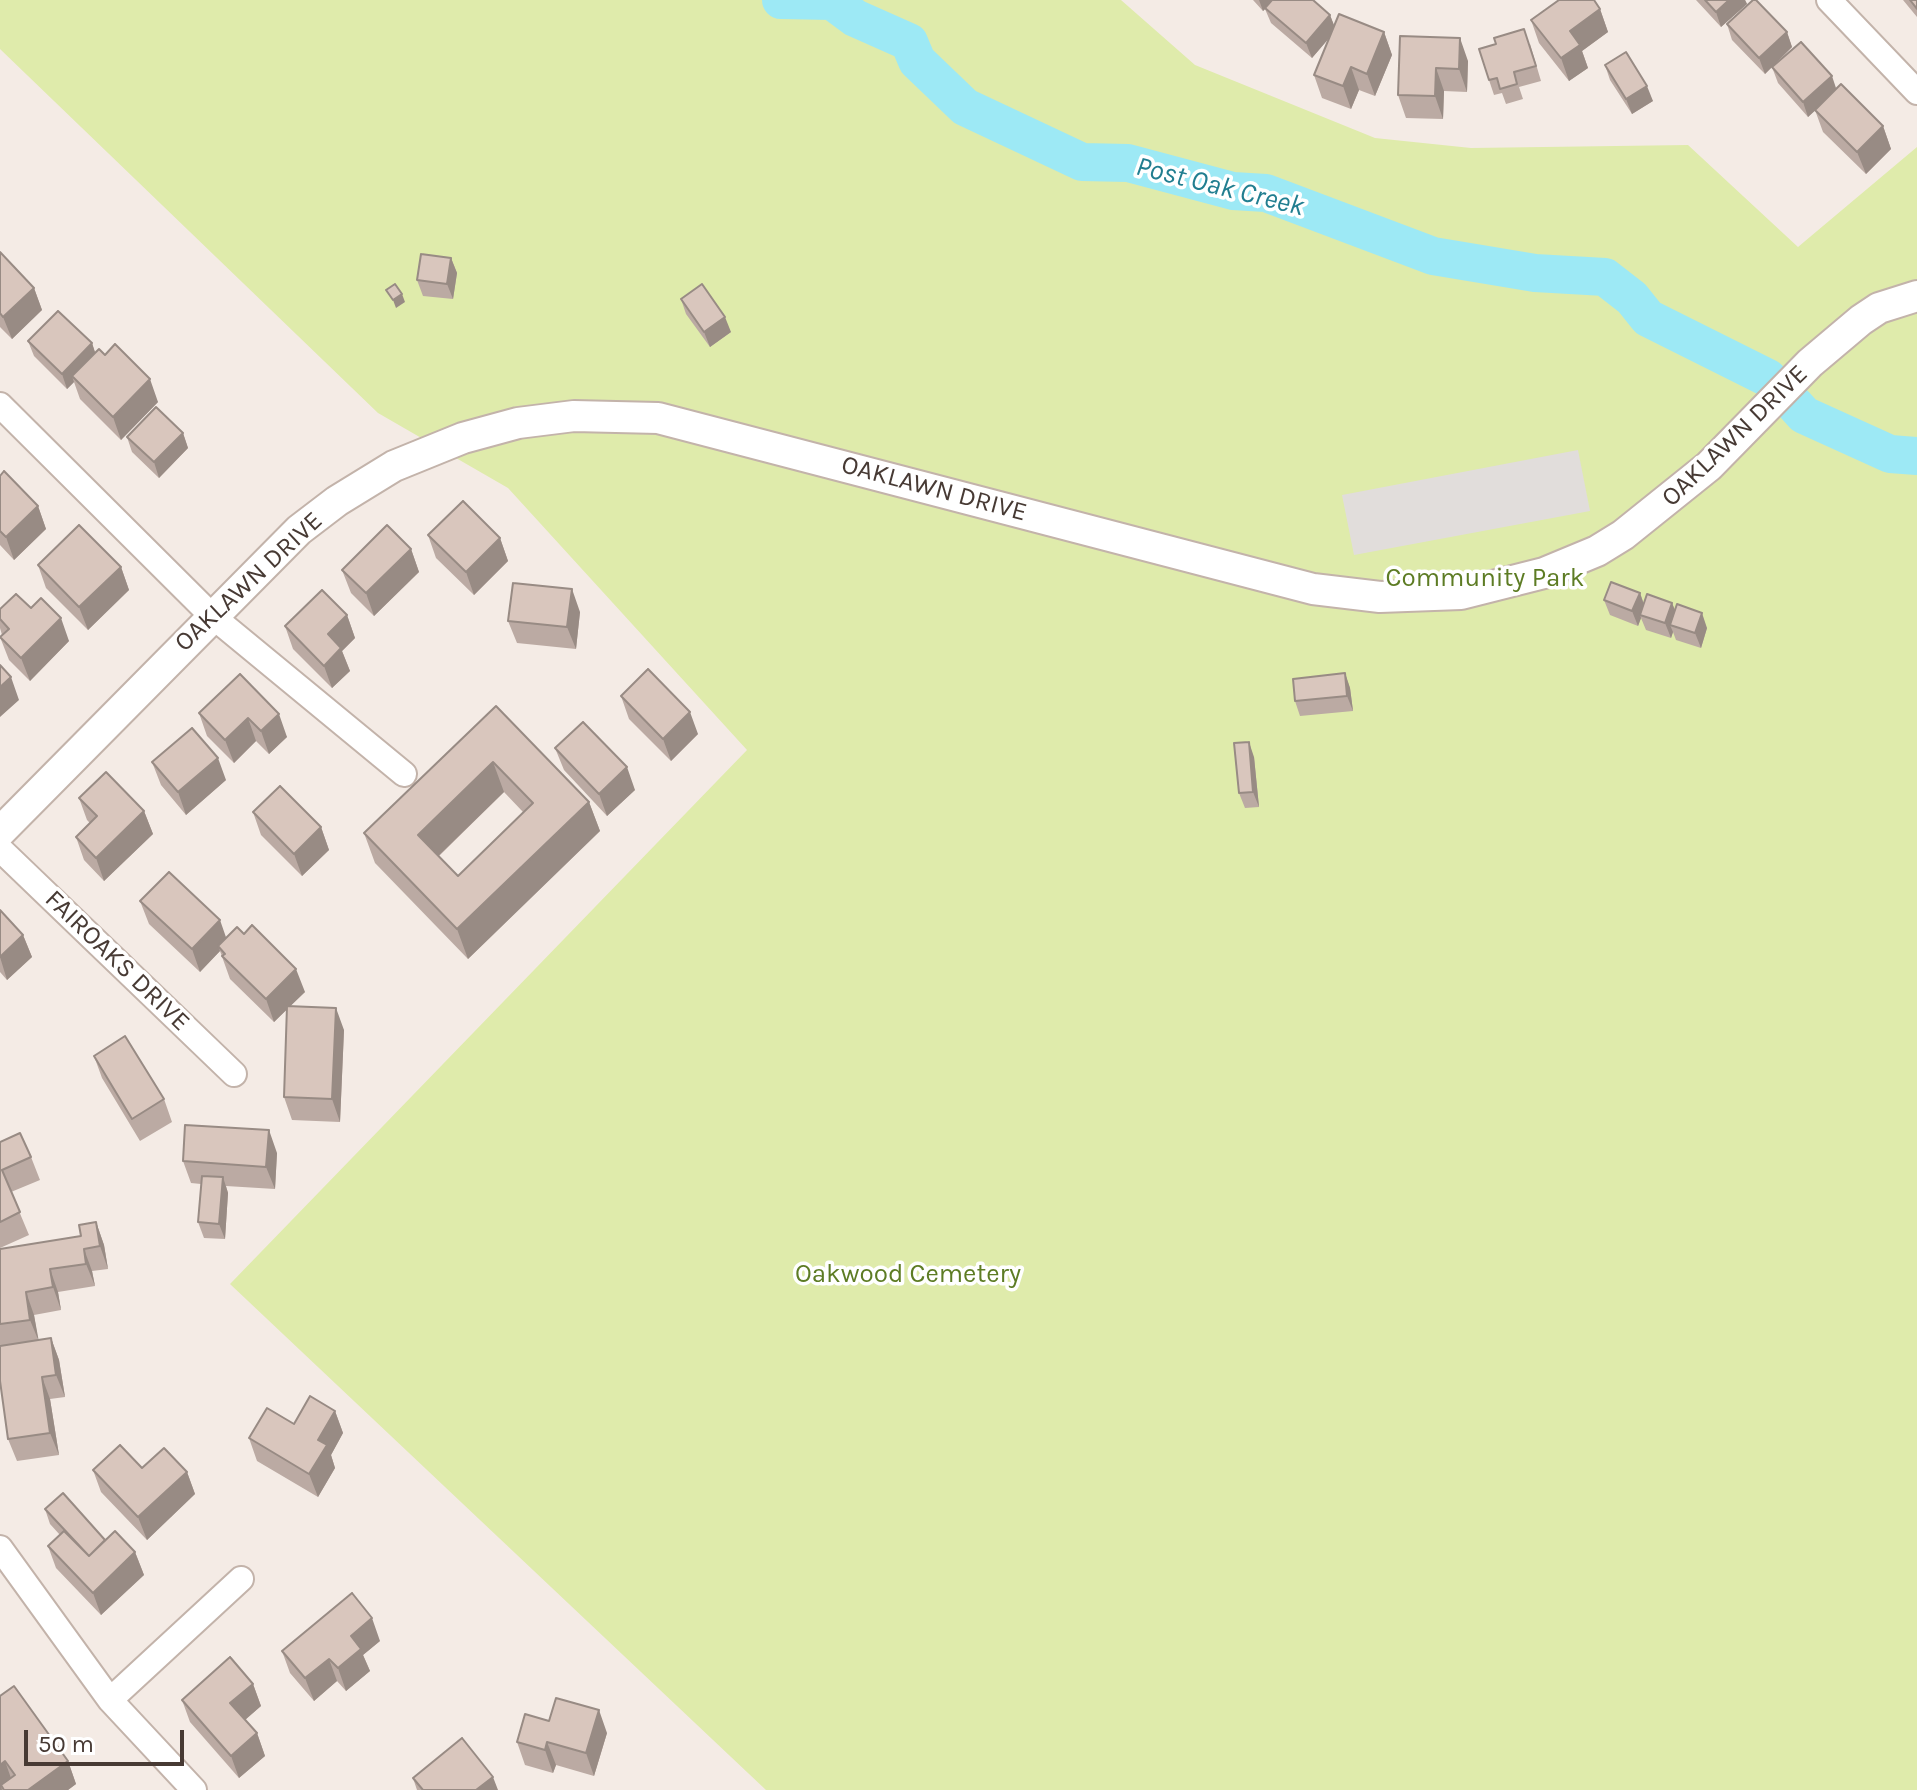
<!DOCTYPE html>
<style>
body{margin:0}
#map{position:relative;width:1917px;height:1790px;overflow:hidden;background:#f4ebe5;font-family:Karla,sans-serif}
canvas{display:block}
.scale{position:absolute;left:24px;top:1730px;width:160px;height:36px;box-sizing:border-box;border:4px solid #473a34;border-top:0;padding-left:10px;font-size:24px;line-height:28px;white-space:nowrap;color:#473a34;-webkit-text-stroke:6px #fff;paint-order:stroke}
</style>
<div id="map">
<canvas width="1917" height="1790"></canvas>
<div class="scale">50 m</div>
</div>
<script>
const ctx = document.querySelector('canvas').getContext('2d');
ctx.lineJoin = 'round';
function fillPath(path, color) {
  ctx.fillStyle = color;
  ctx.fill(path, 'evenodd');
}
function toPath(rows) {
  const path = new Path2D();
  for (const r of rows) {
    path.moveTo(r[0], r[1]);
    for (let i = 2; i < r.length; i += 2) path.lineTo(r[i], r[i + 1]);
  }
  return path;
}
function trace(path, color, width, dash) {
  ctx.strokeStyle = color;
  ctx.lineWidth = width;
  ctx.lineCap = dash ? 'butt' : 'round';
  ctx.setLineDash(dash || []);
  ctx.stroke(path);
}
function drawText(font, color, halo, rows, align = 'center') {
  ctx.font = font + ' Karla,sans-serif';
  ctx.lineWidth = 7;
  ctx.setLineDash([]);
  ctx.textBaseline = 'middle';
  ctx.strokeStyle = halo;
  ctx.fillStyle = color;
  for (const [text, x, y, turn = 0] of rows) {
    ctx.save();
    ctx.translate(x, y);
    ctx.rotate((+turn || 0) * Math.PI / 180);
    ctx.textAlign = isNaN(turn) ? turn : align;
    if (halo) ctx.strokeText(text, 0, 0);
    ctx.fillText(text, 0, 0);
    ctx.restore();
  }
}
fillPath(toPath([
 [0,0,1121,0,1195,65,1375,138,1471,148,1688,145,1798,247,1917,147,1917,1790,766,1790,230,1284,747,750,508,488,378,413,0,49]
]), '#dfebab');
fillPath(toPath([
 [1578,450,1590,511,1354,555,1342,495]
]), '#e1dddb');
trace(toPath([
 [781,0,832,1,855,18,909,42,917,61,965,107,1082,162,1128,163,1233,191,1266,193,1433,256,1535,273,1605,277,1632,298,1648,318,1768,378],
 [1795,405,1804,415,1890,454,1917,456]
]), '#9de9f5', 38);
const minor = toPath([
 [1829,0,1917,92],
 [0,405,211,615,404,774],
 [0,849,234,1074],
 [0,1548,110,1700,194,1790],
 [110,1700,241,1579]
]);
const tertiary = toPath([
 [0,832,299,530,337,501,394,466,463,438,518,423,574,416,658,418,1313,589,1380,597,1461,594,1544,573,1597,551,1623,535,1709,466,1810,363,1861,320,1879,308,1917,296]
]);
trace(minor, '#c3b3aa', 28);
trace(tertiary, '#c3b3aa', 34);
trace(minor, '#fff', 24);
trace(tertiary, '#fff', 30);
fillPath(toPath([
 [1253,0,1313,0,1330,15,1334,26,1384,32,1392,55,1375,96,1359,90,1351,109,1322,98,1314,75,1330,37,1312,58,1271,23,1265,9,1263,11],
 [1696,0,1745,0,1747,4,1721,27],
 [1903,0,1917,0,1917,17],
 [1600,9,1608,32,1582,51,1588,68,1569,81,1539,43,1531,20],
 [1727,24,1787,32,1792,47,1765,74,1732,40],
 [1400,36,1468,61,1467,92,1444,91,1443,119,1406,118,1398,95],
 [1530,44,1541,81,1519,87,1523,99,1506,104,1502,93,1494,95,1489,80],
 [1605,65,1653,101,1632,114,1610,80],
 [1772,67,1836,89,1883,126,1891,149,1866,174,1823,132,1815,110,1808,117,1778,83],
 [0,252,34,288,42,310,12,339,0,327],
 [451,258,457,273,453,299,423,296,417,280],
 [681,299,731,332,710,347,686,314],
 [28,341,92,343,95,353,158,402,121,440,80,399,74,382,67,389,34,356],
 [183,433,188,448,159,478,132,452,127,437],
 [0,476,38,506,46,529,14,560,0,545],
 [428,535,500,538,508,561,474,595,436,558],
 [411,549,419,572,374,616,351,593,342,570],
 [38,565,121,567,129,590,88,630,46,588],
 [1640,593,1644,604,1672,603,1675,610,1707,628,1701,648,1676,640,1673,632,1671,638,1646,630,1641,618,1638,626,1610,615,1604,600],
 [31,608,69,641,30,681,9,660,0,637,2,635,0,628,0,609],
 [580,612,576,649,517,643,508,621],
 [347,615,355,638,342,651,350,671,332,688,293,649,285,626],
 [1345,673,1350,688,1353,711,1300,716,1295,701],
 [240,674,287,737,269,754,256,741,234,763,207,736,199,713],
 [621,696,698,734,671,761,629,719],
 [496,706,589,802,600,831,468,959,375,863,364,833],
 [504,792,523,812,458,876,439,856],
 [555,748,635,790,607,816,564,770],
 [1254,757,1259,807,1245,808,1239,793],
 [152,762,226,780,186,815,161,785],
 [79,798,144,811,153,834,104,881,84,860,76,837,90,823,87,820],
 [253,812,321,827,329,850,302,876,261,835],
 [140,901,226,938,305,992,290,1006,344,1030,340,1122,292,1120,284,1097,287,1009,274,1022,230,979,220,951,200,972,149,924],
 [0,910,23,935,32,957,7,980,0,972],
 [94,1056,164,1099,172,1122,140,1141,102,1078],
 [0,1142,31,1157,40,1180,11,1192,29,1235,0,1248],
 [277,1153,275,1189,226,1186,228,1193,225,1239,204,1238,198,1222,201,1184,191,1183,183,1161],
 [96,1222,104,1245,108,1269,92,1271,95,1286,58,1292,61,1310,34,1315,38,1340,51,1338,59,1360,65,1397,50,1399,59,1455,17,1461,8,1439,0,1344,0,1249,81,1236],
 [335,1411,343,1433,331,1455,335,1468,318,1497,257,1461,249,1438],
 [142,1468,187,1472,195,1494,147,1540,101,1492,93,1470],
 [45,1509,105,1540,135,1552,144,1575,101,1615,56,1568,48,1546,60,1535,50,1524],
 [380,1641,363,1655,370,1671,346,1691,337,1681,314,1701,290,1673,282,1651],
 [253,1684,261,1706,245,1720,257,1733,265,1756,239,1778,190,1722,182,1700],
 [0,1696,68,1761,76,1784,68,1790,0,1790],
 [549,1721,607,1733,594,1776,556,1765,553,1773,525,1765,517,1742],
 [413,1778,498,1790,417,1790]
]), '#bbaaa3');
fillPath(toPath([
 [1259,0,1275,0,1263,11],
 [1729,0,1745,0,1747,4,1721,27,1716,12],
 [1600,9,1608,32,1582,51,1588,68,1569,81,1561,58,1570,31],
 [1330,15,1336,30,1312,58,1306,43],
 [1384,32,1392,55,1375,96,1367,74],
 [1787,32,1792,47,1765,74,1759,58],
 [1460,38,1468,61,1467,92,1459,69],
 [1351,67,1359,90,1351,109,1343,86],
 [1436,68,1444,91,1443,119,1435,96],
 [1832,76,1837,91,1808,117,1803,102],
 [1647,86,1653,101,1632,114,1626,99],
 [1883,126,1891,149,1866,174,1857,152],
 [451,258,457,273,453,299,447,284],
 [34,288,42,310,12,339,3,317],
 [402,294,405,302,396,308,393,300],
 [725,317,731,332,710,347,704,332],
 [92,343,97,358,72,376,74,382,67,389,62,374],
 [150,379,158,402,121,440,113,417],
 [183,433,188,448,159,478,154,462],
 [38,506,46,529,14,560,6,537],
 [500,538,508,561,474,595,466,572],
 [411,549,419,572,374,616,366,593],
 [121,567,129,590,88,630,79,607],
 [572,589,580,612,576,649,567,627],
 [1640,593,1645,608,1640,615,1641,618,1638,626,1632,611],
 [1672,603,1678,618,1670,625,1673,632,1671,638,1665,623],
 [1702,613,1707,628,1701,648,1695,633],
 [347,615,355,638,342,651,350,671,332,688,324,666,328,634],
 [61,618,69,641,30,681,21,658],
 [1345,673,1350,688,1353,711,1347,696],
 [11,677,19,700,0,717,0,687],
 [690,712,698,734,671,761,663,739],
 [279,714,287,737,269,754,261,731],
 [248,718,256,741,234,763,225,740],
 [1249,742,1254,757,1259,807,1253,792],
 [218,758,226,780,186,815,178,792],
 [493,762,504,792,429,865,418,835],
 [627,767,635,790,607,816,599,794],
 [589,802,600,831,468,959,457,929],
 [144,811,153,834,104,881,96,858],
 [321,827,329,850,302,876,294,854],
 [220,920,228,943,218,946,220,951,200,972,192,949],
 [23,935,32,957,7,980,0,957],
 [296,969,305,992,274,1022,266,999],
 [336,1008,344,1030,340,1122,332,1099],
 [269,1130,277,1153,275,1189,266,1167],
 [223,1177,228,1193,225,1239,219,1224],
 [96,1222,104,1245,108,1269,100,1246],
 [84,1249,92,1271,95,1286,86,1264],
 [50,1269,58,1292,61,1310,53,1287],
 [26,1292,34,1315,39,1342,30,1320],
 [51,1338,59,1360,65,1397,56,1375],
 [42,1377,50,1399,59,1455,50,1433],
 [335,1411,343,1433,331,1455,335,1468,318,1497,309,1474,318,1440],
 [187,1472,195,1494,147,1540,138,1517],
 [135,1552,144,1575,101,1615,93,1593],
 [372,1618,380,1641,363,1655,370,1671,346,1691,338,1668,351,1636],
 [329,1659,337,1681,314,1701,305,1678],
 [253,1684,261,1706,238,1726,230,1703],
 [599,1710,607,1733,594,1776,586,1753],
 [257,1733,265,1756,239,1778,231,1756],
 [547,1742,556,1765,553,1773,545,1750],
 [5,1761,13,1784,1,1785,2,1790,0,1790,0,1765],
 [68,1761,76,1784,68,1790,28,1790],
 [493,1777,498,1790,476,1790]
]), '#988b84');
const building = toPath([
 [1272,0,1313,0,1330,15,1306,43,1265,8,1272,0],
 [1559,0,1594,0,1600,9,1570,31,1580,45,1561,58,1531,20,1559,0],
 [1705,0,1729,0,1716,12,1705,0],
 [1753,0,1756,0,1787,32,1759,58,1727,24,1753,0],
 [1910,0,1917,0,1917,9,1910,0],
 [1339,14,1384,32,1367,74,1351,67,1343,86,1314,75,1339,14],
 [1524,29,1536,66,1514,72,1517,84,1500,89,1497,78,1489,80,1479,49,1496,44,1494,38,1524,29],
 [1400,36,1460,38,1459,69,1436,68,1435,96,1398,95,1400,36],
 [1801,42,1832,76,1803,102,1772,67,1801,42],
 [1626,52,1647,86,1626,99,1605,65,1626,52],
 [1841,84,1883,126,1857,152,1815,110,1841,84],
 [0,252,34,288,3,317,0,313,0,252],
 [421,254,451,258,447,284,417,280,421,254],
 [395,284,402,294,393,300,386,290,395,284],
 [702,284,725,317,704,332,681,299,702,284],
 [58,311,92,343,62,374,28,341,58,311],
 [115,344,150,379,113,417,72,376,99,349,105,355,115,344],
 [156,407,183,433,154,462,127,437,156,407],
 [4,471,38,506,6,537,0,531,0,476,4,471],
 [463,501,500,538,466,572,428,535,463,501],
 [79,525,121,567,79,607,38,565,79,525],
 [387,525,411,549,366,593,342,570,387,525],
 [1611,582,1640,593,1632,611,1604,600,1611,582],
 [513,583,572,589,567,627,508,621,513,583],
 [322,590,347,615,328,634,341,648,324,666,285,626,322,590],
 [16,594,31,608,41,598,61,618,21,658,0,637,9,629,0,619,0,609,16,594],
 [1647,594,1672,603,1665,623,1640,615,1647,594],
 [1677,604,1702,613,1695,633,1670,625,1677,604],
 [0,665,11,677,0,687,0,665],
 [648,669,690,712,663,739,621,696,648,669],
 [1345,673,1347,696,1295,701,1293,679,1345,673],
 [240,674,279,714,261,731,248,718,225,740,199,713,240,674],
 [496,706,589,802,457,929,364,833,496,706],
 [493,762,533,803,458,876,418,835,493,762],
 [583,722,627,767,599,794,555,748,583,722],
 [192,728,218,758,178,792,152,762,192,728],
 [1249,742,1253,792,1239,793,1234,743,1249,742],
 [106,772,144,811,96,858,76,837,97,816,79,798,106,772],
 [280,786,321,827,294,854,253,812,280,786],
 [169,872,220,920,192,949,140,901,169,872],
 [0,910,23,935,0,957,0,910],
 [252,925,296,969,266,999,222,956,225,954,218,946,237,927,244,934,252,925],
 [287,1006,336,1008,332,1099,284,1097,287,1006],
 [125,1036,164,1099,132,1119,94,1056,125,1036],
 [185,1125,269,1130,266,1167,183,1161,185,1125],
 [20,1133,31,1157,2,1170,20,1212,0,1222,0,1142,20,1133],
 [202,1176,223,1177,219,1224,198,1222,202,1176],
 [96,1222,100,1246,84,1249,86,1264,50,1269,53,1287,26,1292,30,1320,0,1324,0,1249,81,1236,79,1225,96,1222],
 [51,1338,56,1375,42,1377,50,1433,8,1439,0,1381,0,1346,51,1338],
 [310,1396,335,1411,318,1440,327,1445,309,1474,249,1438,267,1408,294,1424,310,1396],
 [120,1445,142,1468,164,1448,187,1472,138,1517,93,1470,120,1445],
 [63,1493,105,1540,89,1556,45,1509,63,1493],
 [64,1531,89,1556,115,1531,135,1552,93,1593,48,1546,64,1531],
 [352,1593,372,1618,351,1636,361,1649,338,1668,329,1659,305,1678,282,1651,352,1593],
 [230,1657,253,1684,230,1703,257,1733,231,1756,182,1700,230,1657],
 [14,1686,68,1761,28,1790,4,1790,1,1785,15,1775,5,1761,0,1765,0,1696,14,1686],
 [556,1698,599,1710,586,1753,547,1742,545,1750,517,1742,525,1714,549,1721,556,1698],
 [462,1738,493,1777,476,1790,423,1790,413,1778,462,1738]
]);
fillPath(building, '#d9c6bd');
trace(building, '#988b84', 2);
drawText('26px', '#473a34', '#fff', [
 ["OAKLAWN DRIVE",1735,436,-44],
 ["OAKLAWN DRIVE",934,489,15],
 ["OAKLAWN DRIVE",249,582,-43],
 ["FAIROAKS DRIVE",117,961,44]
]);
drawText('26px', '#5d7c24', '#fff', [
 ["Community Park",1485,579],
 ["Oakwood Cemetery",908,1275]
]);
drawText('italic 28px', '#217e90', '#fff', [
 ["Post Oak Creek",1220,187,14]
]);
</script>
